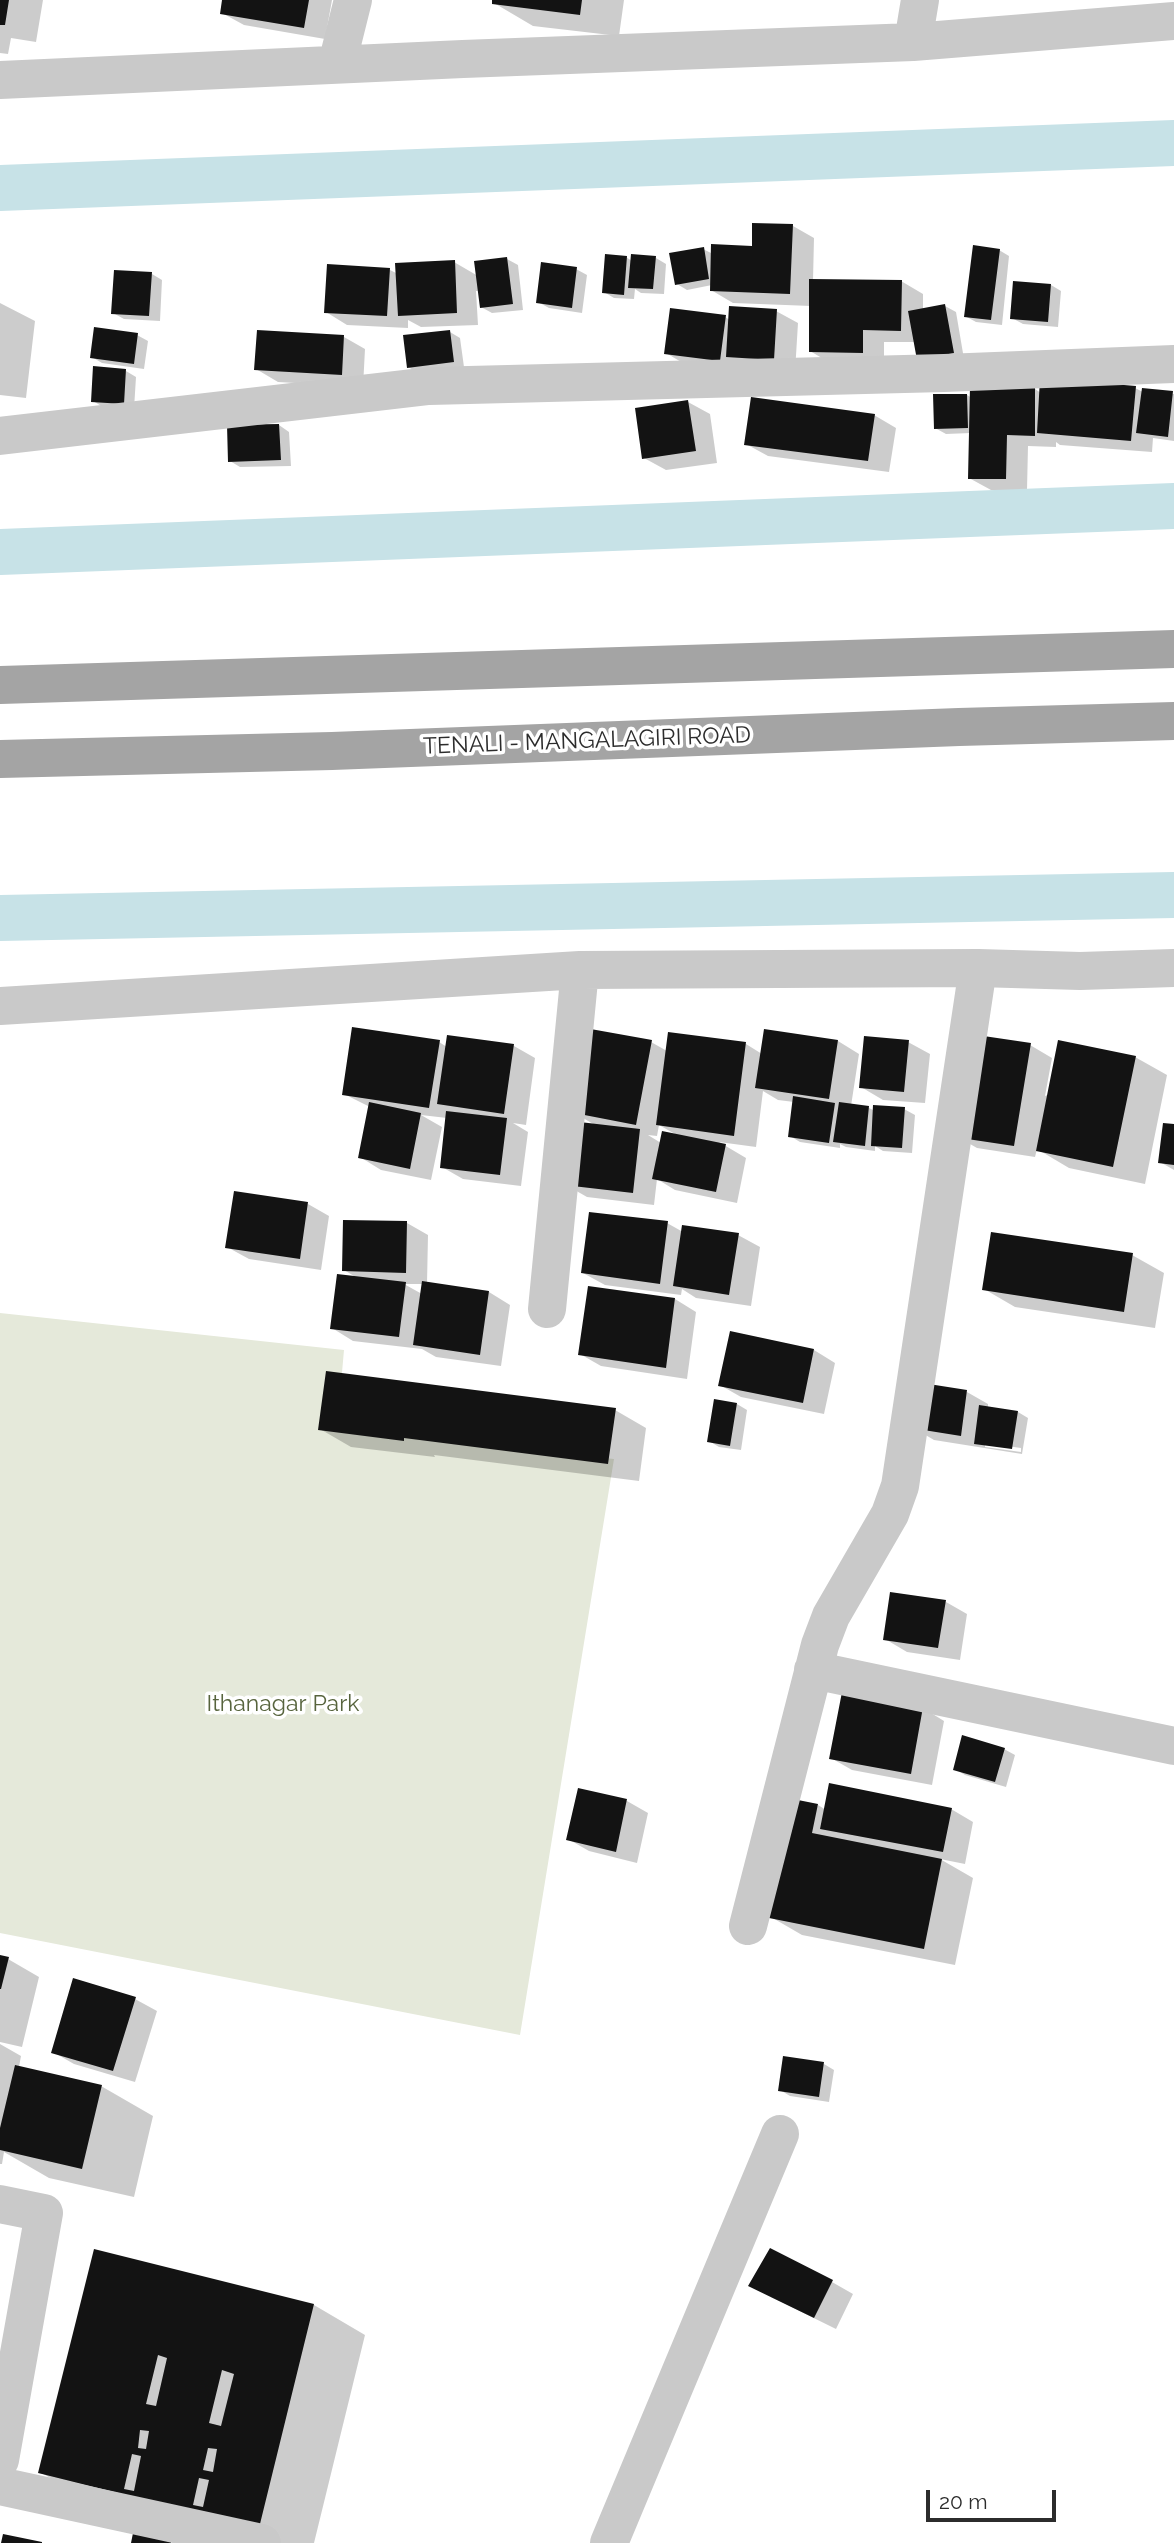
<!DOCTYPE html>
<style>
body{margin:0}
#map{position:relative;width:1174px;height:2543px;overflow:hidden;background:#fff;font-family:Raleway,sans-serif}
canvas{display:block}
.scale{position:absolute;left:926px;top:2490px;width:130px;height:32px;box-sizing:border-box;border:4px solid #2c2c2c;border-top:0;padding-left:9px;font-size:21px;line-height:24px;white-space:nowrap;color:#2c2c2c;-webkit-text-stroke:5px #fff;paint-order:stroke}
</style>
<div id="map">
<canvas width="1174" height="2543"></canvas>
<div class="scale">20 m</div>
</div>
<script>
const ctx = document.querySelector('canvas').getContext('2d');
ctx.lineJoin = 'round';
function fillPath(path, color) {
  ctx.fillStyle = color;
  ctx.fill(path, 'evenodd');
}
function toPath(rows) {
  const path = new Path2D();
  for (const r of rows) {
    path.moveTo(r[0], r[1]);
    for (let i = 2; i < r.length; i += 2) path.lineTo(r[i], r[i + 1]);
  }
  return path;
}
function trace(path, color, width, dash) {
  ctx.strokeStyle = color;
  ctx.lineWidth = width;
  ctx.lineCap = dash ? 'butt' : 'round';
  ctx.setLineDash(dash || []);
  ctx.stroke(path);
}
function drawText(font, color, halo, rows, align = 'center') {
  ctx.font = font + ' Raleway,sans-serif';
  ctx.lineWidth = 7;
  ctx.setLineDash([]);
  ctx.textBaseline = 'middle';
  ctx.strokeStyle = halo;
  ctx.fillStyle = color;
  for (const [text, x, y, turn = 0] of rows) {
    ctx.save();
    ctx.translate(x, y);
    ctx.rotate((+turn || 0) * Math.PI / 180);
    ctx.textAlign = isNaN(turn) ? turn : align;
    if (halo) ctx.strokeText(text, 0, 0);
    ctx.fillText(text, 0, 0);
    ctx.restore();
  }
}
fillPath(toPath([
 [0,1313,344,1350,337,1429,614,1459,520,2035,0,1933]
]), '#e5e9da');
fillPath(toPath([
 [0,0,43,0,36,42,11,38,8,54,0,53],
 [224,0,332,0,325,39,244,25,222,13],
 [494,0,624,0,619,36,533,26,494,3],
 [793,226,814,238,813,281,901,281,923,294,923,310,945,306,956,312,964,359,915,342,884,342,884,364,832,364,810,351,811,306,733,303,711,290,712,285,687,290,677,284,703,249,713,254,754,247],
 [999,250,1009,256,1002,325,976,322,965,316],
 [632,256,656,258,666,264,664,294,641,293,635,289,634,299,614,298,604,292,626,257,632,261],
 [507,259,518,265,523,310,492,313,481,307,479,291,476,291,478,325,421,327,408,320,408,328,347,325,326,312,390,270,398,274,454,262,478,276],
 [576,269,587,275,582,313,549,308,538,302],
 [152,274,162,280,160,321,124,319,113,313],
 [1051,285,1061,291,1058,327,1023,324,1012,318],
 [0,303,35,321,26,398,0,395],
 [776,311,798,323,795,372,688,366,666,353,725,317,730,320],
 [450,332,460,338,464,367,419,373,408,367],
 [137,335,148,341,144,369,102,363,92,357],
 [344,337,365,349,363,387,278,382,256,369],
 [126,371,136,377,134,409,103,407,93,401],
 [1135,388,1143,392,1174,394,1174,441,1153,438,1152,452,1060,445,1056,442,1056,447,1028,446,1027,490,991,490,969,478,971,433,946,434,935,428,967,395,972,398,1035,389,1041,393],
 [688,402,710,414,717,463,666,470,644,458],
 [874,415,896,428,889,472,768,456,746,444],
 [279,425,289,432,291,466,240,467,230,461],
 [669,1034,746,1044,762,1054,838,1041,859,1054,851,1106,869,1108,875,1111,904,1109,915,1115,912,1153,883,1151,875,1146,875,1151,846,1147,840,1144,840,1148,800,1142,790,1136,794,1102,778,1100,763,1091,756,1147,719,1142,746,1158,737,1203,675,1190,657,1179,654,1205,587,1197,566,1185,595,1125,571,1111,651,1042,667,1051],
 [659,1125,675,1134,661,1143,648,1135,657,1136],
 [449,1037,514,1046,535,1058,526,1125,513,1123,528,1132,521,1186,463,1179,442,1167,447,1118,421,1115,442,1127,431,1180,381,1170,360,1157,370,1107,344,1094,439,1042,447,1047],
 [908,1042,930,1054,925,1103,883,1100,861,1087],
 [1030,1045,1052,1058,1045,1096,1135,1057,1167,1075,1145,1184,1069,1168,1037,1149,1035,1157,977,1148,956,1136],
 [1174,1126,1174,1170,1160,1162],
 [308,1204,329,1216,321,1270,249,1259,227,1247],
 [407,1223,428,1235,427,1284,489,1292,510,1305,501,1366,436,1357,422,1349,353,1341,332,1328,359,1279,344,1270],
 [404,1284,423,1284,422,1294],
 [667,1223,683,1232,738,1235,760,1247,751,1306,696,1298,682,1289,681,1295,605,1285,583,1273],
 [1132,1255,1164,1273,1155,1328,1015,1307,984,1289],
 [675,1299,696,1312,687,1379,601,1366,580,1354],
 [814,1350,835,1363,824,1414,741,1397,720,1385],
 [967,1392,988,1404,988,1408,1018,1412,1028,1418,1022,1454,934,1440,912,1427],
 [985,1443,1021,1448,1021,1452,985,1447],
 [737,1404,747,1410,741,1450,719,1447,709,1441],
 [615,1410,646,1428,639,1481,434,1455,435,1457,351,1447,320,1429],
 [946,1602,967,1614,960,1660,907,1652,885,1639],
 [923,1708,944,1721,932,1785,852,1770,831,1758],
 [1004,1749,1015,1755,1006,1787,965,1775,955,1769],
 [579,1790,627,1801,648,1813,637,1863,589,1851,568,1839],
 [818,1805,826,1810,951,1809,973,1822,965,1864,940,1859,973,1878,955,1965,802,1935,771,1917],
 [0,1957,8,1959,39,1977,22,2047,0,2042],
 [135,1999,157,2011,135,2082,74,2064,53,2052],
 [0,2044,21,2056,19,2067,101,2086,153,2116,134,2197,49,2178,4,2152,2,2164,0,2164],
 [824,2064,834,2070,829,2102,790,2096,780,2090],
 [95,2251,314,2305,365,2335,314,2543,256,2543,92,2502,40,2472],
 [832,2282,853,2294,836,2329,771,2297]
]), '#0003');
trace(toPath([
 [0,188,1174,143],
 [0,552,1174,506],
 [0,918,1174,895]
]), '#c7e2e7', 46);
fillPath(toPath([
 [0,0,9,0,5,25,0,25],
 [222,0,309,0,304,28,220,14],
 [492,0,582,0,580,15,492,4],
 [752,223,793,224,790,294,710,291,711,244,752,246],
 [973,245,1000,249,991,320,964,317],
 [704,247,709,279,675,285,669,253],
 [605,254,627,256,624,295,602,293],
 [631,254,656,256,653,289,628,288],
 [507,257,513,304,480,308,474,261],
 [455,260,457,313,398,316,395,263],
 [541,262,577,267,572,308,536,303],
 [327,264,390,268,387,316,324,313],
 [114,270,152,272,149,316,111,314],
 [809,279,902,280,901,331,863,330,863,353,809,352],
 [1013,281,1051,284,1048,322,1010,319],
 [945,304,954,353,917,360,908,311],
 [729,306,777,309,774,360,726,357],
 [670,308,726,315,720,361,664,354],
 [94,327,138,333,134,364,90,358],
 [257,330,344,335,342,375,254,370],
 [450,330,454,362,407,368,403,335],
 [93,366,126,369,124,404,91,402],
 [1040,378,1136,386,1131,441,1037,433],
 [970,386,1035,387,1035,436,1007,435,1006,479,968,479],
 [1142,388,1173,391,1168,437,1136,433],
 [933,394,967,394,968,428,934,429],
 [751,397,875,414,868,461,744,445],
 [688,400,696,451,642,459,635,408],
 [279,424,281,460,228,462,227,425],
 [352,1027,440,1040,429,1108,342,1095],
 [585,1028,652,1040,636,1125,569,1112],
 [764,1029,838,1040,829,1099,755,1088],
 [668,1032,746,1042,734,1136,656,1125],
 [970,1034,1031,1043,1014,1146,954,1137],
 [447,1035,514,1044,504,1114,437,1104],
 [864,1036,909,1040,904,1092,859,1088],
 [1058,1040,1136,1056,1113,1167,1036,1151],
 [793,1096,835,1103,829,1143,788,1137],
 [369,1102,421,1113,410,1169,358,1158],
 [839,1102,869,1106,865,1146,833,1142],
 [873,1105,905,1107,902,1148,871,1146],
 [446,1111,507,1118,500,1175,440,1168],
 [571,1121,640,1129,633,1193,564,1185],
 [1163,1123,1174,1124,1174,1165,1158,1163],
 [662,1131,726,1144,716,1192,652,1179],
 [234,1191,308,1202,300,1259,225,1248],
 [589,1212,668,1221,660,1284,581,1273],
 [343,1220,407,1221,406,1273,342,1271],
 [682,1225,739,1233,729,1295,673,1286],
 [991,1232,1133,1253,1124,1312,982,1290],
 [337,1274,406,1282,399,1337,330,1329],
 [422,1281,489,1291,480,1355,413,1345],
 [588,1286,675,1298,666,1368,578,1355],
 [730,1331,814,1349,803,1403,718,1386],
 [326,1371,616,1408,608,1464,404,1438,404,1441,318,1430],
 [916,1382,967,1390,961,1436,911,1428],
 [714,1399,737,1403,730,1446,707,1442],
 [979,1405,1018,1411,1012,1449,974,1444],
 [890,1592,946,1600,938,1648,883,1640],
 [842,1692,923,1707,911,1774,829,1759],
 [962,1735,1005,1748,995,1782,953,1770],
 [829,1783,952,1808,943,1852,820,1829],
 [578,1788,627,1799,616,1852,566,1840],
 [793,1799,818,1804,812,1833,942,1859,924,1949,769,1918],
 [0,1955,9,1957,1,1989,0,1989],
 [73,1978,136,1997,113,2071,51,2053],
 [783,2056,824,2062,819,2097,778,2091],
 [15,2065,102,2085,82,2169,0,2150,0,2128],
 [770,2248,833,2280,814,2318,748,2286],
 [94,2249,314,2304,259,2528,38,2473],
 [158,2355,167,2358,156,2406,146,2404],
 [222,2370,234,2374,221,2426,209,2423],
 [140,2430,149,2431,146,2449,138,2448],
 [208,2448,217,2449,213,2472,203,2470],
 [132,2454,141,2456,134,2491,124,2489],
 [199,2478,209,2480,203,2507,193,2505],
 [133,2533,171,2542,171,2543,131,2543],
 [3,2534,42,2542,42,2543,1,2543]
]), '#131313');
trace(toPath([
 [913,42,920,0],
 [337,64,353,0],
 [0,80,463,59,913,42,1174,21],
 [0,436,429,386,944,373,1174,364],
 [0,1006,580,970,978,968,1080,971,1174,968],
 [547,1309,580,970],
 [813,1670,1174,1746],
 [748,1926,820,1645,831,1616,890,1514,900,1486,978,968],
 [0,2204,44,2213,0,2460],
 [0,2486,262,2543],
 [609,2543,780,2134]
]), '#c9c9c9', 38);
trace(toPath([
 [0,685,1174,649],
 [0,759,332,751,959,727,1174,721]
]), '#a4a4a4', 38);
drawText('23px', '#2c2c2c', '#fff', [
 ["TENALI - MANGALAGIRI ROAD",587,741,-2]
]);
drawText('23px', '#57643d', '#fff', [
 ["Ithanagar Park",283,1704]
]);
</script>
